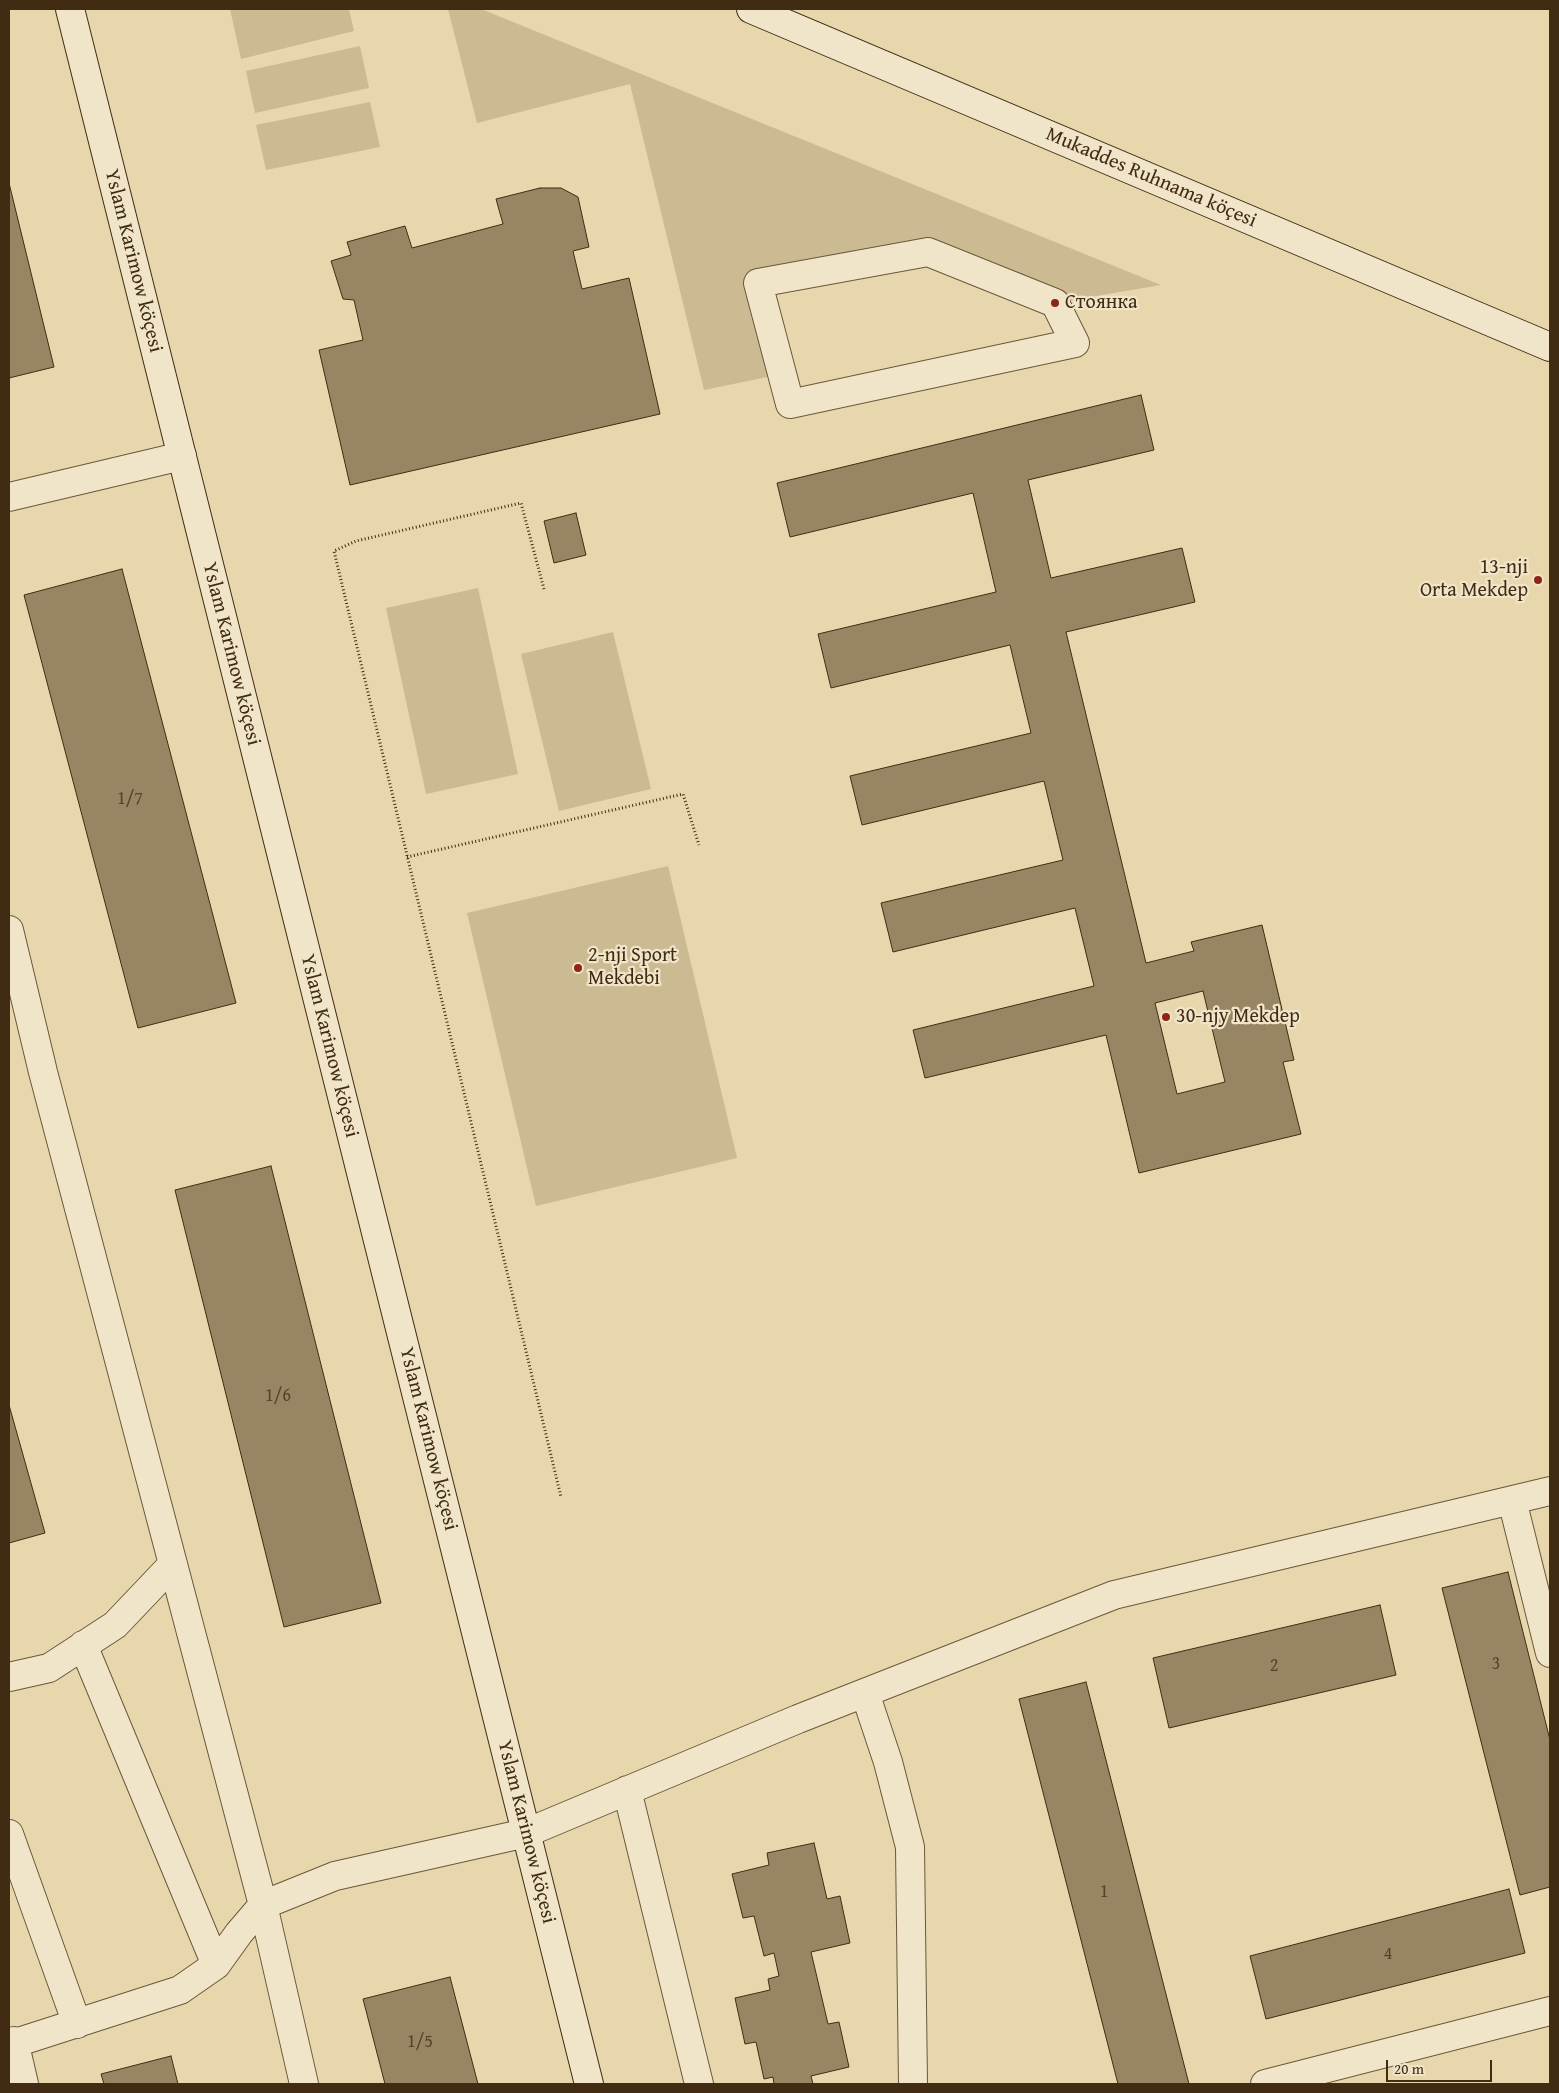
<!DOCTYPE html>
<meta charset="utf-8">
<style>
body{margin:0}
#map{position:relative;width:1559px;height:2093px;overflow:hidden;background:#e8d7ac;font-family:"Gentium Book Plus",serif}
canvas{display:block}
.frame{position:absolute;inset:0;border:10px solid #412c13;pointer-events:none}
.scale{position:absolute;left:1386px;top:2060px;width:106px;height:22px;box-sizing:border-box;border:2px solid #412c13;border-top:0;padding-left:6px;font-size:15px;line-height:18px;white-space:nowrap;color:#412c13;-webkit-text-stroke:4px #f0e5c9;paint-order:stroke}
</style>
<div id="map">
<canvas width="1559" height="2093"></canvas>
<div class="frame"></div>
<div class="scale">20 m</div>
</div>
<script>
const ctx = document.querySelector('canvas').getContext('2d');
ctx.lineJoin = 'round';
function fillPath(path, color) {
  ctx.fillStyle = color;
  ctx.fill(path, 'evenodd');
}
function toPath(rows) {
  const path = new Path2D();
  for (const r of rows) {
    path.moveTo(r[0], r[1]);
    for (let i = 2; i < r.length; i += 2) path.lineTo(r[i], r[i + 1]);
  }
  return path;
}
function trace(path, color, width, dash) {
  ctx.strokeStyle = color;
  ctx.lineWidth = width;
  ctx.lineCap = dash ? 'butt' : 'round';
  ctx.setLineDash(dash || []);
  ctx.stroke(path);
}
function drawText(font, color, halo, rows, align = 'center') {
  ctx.font = font + ' "Gentium Book Plus",serif';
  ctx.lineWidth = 4.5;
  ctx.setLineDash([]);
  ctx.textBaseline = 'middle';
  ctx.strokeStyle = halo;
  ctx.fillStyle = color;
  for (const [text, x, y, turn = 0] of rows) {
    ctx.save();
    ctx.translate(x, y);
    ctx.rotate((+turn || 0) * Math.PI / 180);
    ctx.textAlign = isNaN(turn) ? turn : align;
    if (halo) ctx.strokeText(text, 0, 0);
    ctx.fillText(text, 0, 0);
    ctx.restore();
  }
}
fillPath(toPath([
 [230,9,349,9,354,31,241,59],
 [448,9,481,9,1161,285,1055,303,927,252,758,283,782,374,704,390,630,84,477,123],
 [360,46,369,88,255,113,246,71],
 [370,102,380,147,266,170,256,125],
 [478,588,518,774,426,794,386,608],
 [613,632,651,789,559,811,521,654],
 [668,866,737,1158,536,1206,467,913]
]), '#ccba92');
const building = toPath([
 [9,183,54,367,9,378,9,183],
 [540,188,561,188,578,197,589,247,573,251,582,289,629,278,660,414,350,485,319,350,363,340,354,300,343,299,331,261,351,255,347,242,405,226,412,248,503,224,496,199,540,188],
 [1141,395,1154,450,1028,480,1051,578,1182,548,1195,602,1066,632,1146,963,1194,951,1191,942,1262,925,1294,1060,1283,1062,1301,1134,1139,1173,1106,1035,925,1078,913,1030,1094,986,1075,908,893,952,881,903,1063,860,1044,781,862,825,850,776,1031,733,1010,645,831,688,818,634,996,592,973,493,790,537,777,483,1141,395],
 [1203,991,1225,1082,1177,1094,1155,1003,1203,991],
 [576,513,586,555,554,563,544,521,576,513],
 [122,569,236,1003,138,1028,24,595,122,569],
 [271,1166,381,1603,284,1627,175,1190,271,1166],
 [9,1405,45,1533,9,1543,9,1405],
 [1508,1572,1550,1740,1550,1887,1520,1895,1442,1588,1508,1572],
 [1380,1605,1396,1675,1169,1728,1153,1658,1380,1605],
 [1086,1682,1189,2084,1118,2084,1019,1699,1086,1682],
 [814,1843,827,1899,840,1896,850,1943,811,1952,828,2024,839,2022,849,2067,811,2076,813,2084,774,2084,773,2077,764,2079,756,2042,745,2044,735,1998,770,1990,768,1979,779,1976,774,1953,764,1956,754,1916,743,1918,732,1874,769,1865,767,1853,814,1843],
 [1509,1889,1525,1953,1266,2019,1250,1956,1509,1889],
 [450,1977,478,2084,385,2084,363,1999,450,1977],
 [171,2056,178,2084,104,2084,101,2074,171,2056]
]);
fillPath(building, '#988563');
trace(building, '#412c13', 1);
const street = toPath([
 [928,252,1055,303,1075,343,790,404,758,283,928,252],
 [9,497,182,456],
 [9,930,43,1072,263,1905,304,2084],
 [1512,1500,1550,1653],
 [83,1645,216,1965],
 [9,1677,49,1668,115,1625,173,1564],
 [865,1693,888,1762,910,1847,913,2084],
 [627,1790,699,2084],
 [9,1834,77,2024],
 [14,2041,24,2084],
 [9,2045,180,1990,216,1965,239,1933,263,1905,335,1876,526,1833,798,1719,1114,1595,1550,1491],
 [1265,2084,1550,2011]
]);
const secondary = toPath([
 [70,9,589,2084],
 [751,9,1550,347]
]);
trace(street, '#6b5739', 30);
trace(secondary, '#412c13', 30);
trace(toPath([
 [544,589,521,503,356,541,334,551,561,1497],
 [407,857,683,794,699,845]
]), '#412c13', 3, [1, 2.5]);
trace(street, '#f0e5c9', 28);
trace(secondary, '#f0e5c9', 28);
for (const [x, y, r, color] of [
 [1055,303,5,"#8f2418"],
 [1538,580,5,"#8f2418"],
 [578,968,5,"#8f2418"],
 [1166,1017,5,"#8f2418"]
]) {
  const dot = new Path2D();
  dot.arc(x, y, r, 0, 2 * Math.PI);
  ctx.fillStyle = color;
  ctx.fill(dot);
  trace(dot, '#f0e5c9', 2);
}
drawText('18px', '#574227', null, [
 ["1/7",130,799],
 ["1/6",278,1396],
 ["3",1496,1664],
 ["2",1274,1666],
 ["1",1104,1892],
 ["4",1388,1954],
 ["1/5",420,2042]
]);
drawText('20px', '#412c13', '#f0e5c9', [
 ["Mukaddes Ruhnama köçesi",1151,178,23],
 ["Yslam Karimow köçesi",133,261,76],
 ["Yslam Karimow köçesi",231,654,76],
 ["Yslam Karimow köçesi",329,1046,76],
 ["Yslam Karimow köçesi",428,1439,76],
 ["Yslam Karimow köçesi",526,1832,76]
]);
drawText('20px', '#412c13', '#f0e5c9', [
 ["Стоянка",1065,303],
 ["13-nji",1528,568,"right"],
 ["Orta Mekdep",1528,591,"right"],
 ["2-nji Sport",588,956],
 ["Mekdebi",588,979],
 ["30-njy Mekdep",1176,1017]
], 'left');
</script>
